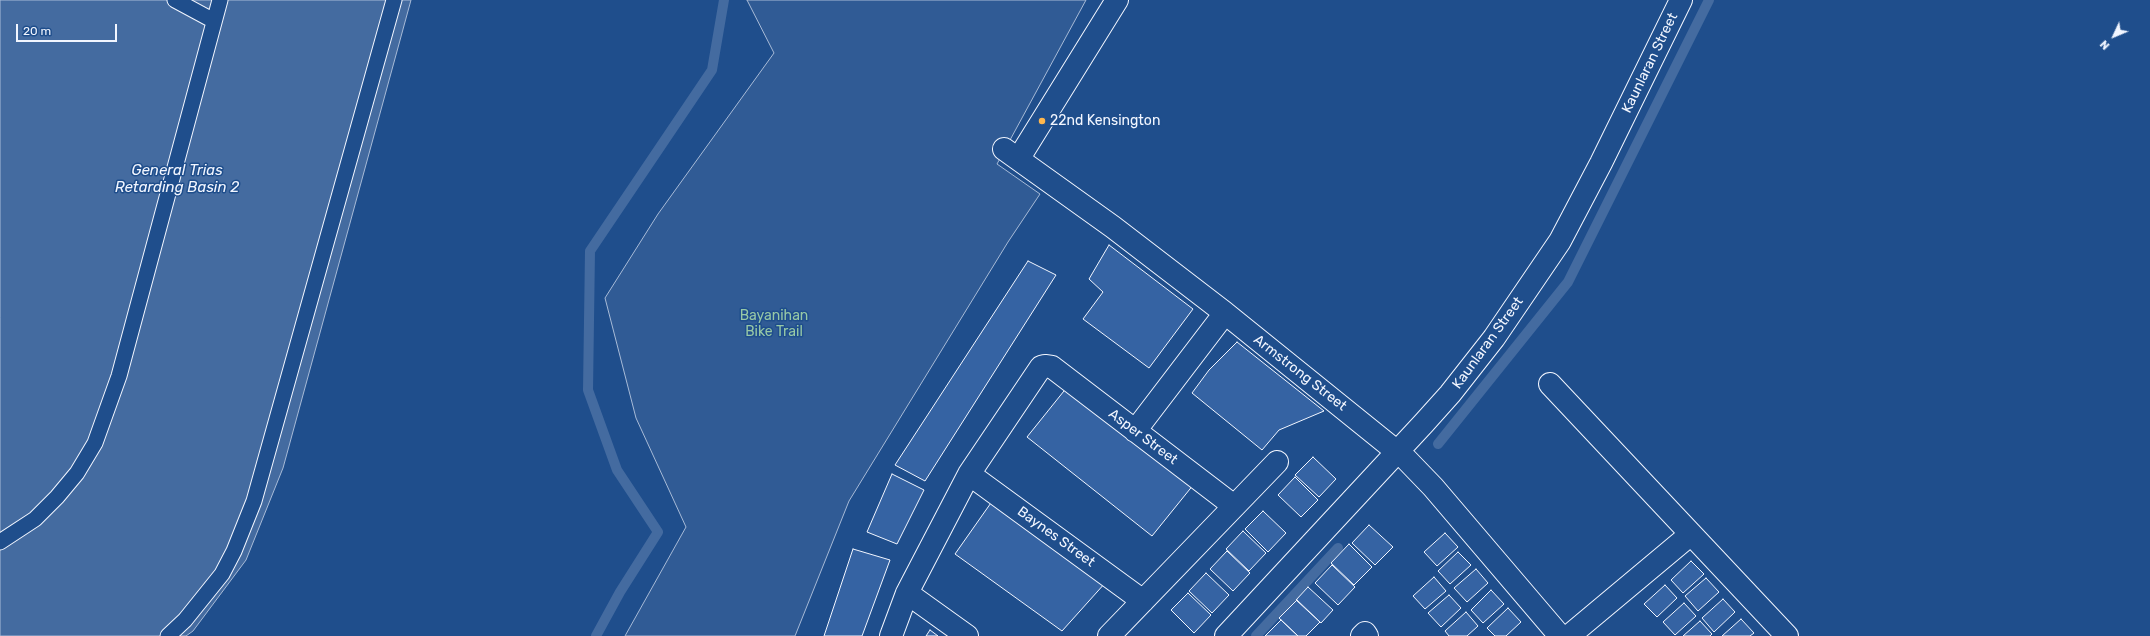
<!DOCTYPE html>
<style>
body{margin:0}
#map{position:relative;width:2150px;height:636px;overflow:hidden;background:#1f4e8c;font-family:Rubik,sans-serif}
canvas{display:block}
.north{position:absolute;left:2094px;top:16px;width:40px;height:40px;-webkit-text-stroke:3px #1f4e8c;paint-order:stroke;rotate:226deg;font-size:11px;font-weight:700;line-height:16px;text-align:center;color:#f2f6ff}
.north::after{content:'';display:block;margin:auto;width:14px;height:18px;background:#f2f6ff;clip-path:polygon(50% 0,100% 100%,50% 72%,0 100%)}
.scale{position:absolute;left:16px;top:24px;width:101px;height:18px;box-sizing:border-box;border:2px solid #f2f6ff;border-top:0;padding-left:5px;font-size:12px;line-height:14px;white-space:nowrap;color:#f2f6ff;-webkit-text-stroke:3px #1f4e8c;paint-order:stroke}
</style>
<div id="map">
<canvas width="2150" height="636"></canvas>
<div class="north">N</div>
<div class="scale">20 m</div>
</div>
<script>
const ctx = document.querySelector('canvas').getContext('2d');
ctx.lineJoin = 'round';
function fillPath(path, color) {
  ctx.fillStyle = color;
  ctx.fill(path, 'evenodd');
}
function toPath(rows) {
  const path = new Path2D();
  for (const r of rows) {
    path.moveTo(r[0], r[1]);
    for (let i = 2; i < r.length; i += 2) path.lineTo(r[i], r[i + 1]);
  }
  return path;
}
function trace(path, color, width, dash) {
  ctx.strokeStyle = color;
  ctx.lineWidth = width;
  ctx.lineCap = dash ? 'butt' : 'round';
  ctx.setLineDash(dash || []);
  ctx.stroke(path);
}
function drawText(font, color, halo, rows, align = 'center') {
  ctx.font = font + ' Rubik,sans-serif';
  ctx.lineWidth = 3;
  ctx.setLineDash([]);
  ctx.textBaseline = 'middle';
  ctx.strokeStyle = halo;
  ctx.fillStyle = color;
  for (const [text, x, y, turn = 0] of rows) {
    ctx.save();
    ctx.translate(x, y);
    ctx.rotate((+turn || 0) * Math.PI / 180);
    ctx.textAlign = isNaN(turn) ? turn : align;
    if (halo) ctx.strokeText(text, 0, 0);
    ctx.fillText(text, 0, 0);
    ctx.restore();
  }
}
const green = toPath([
 [747,0,1086,0,997,164,1040,194,1008,242,849,501,795,636,625,636,686,527,636,418,605,298,658,214,774,53,747,0]
]);
fillPath(green, '#305b95');
trace(green, '#a8bbd7', 1);
const water = toPath([
 [0,0,411,0,283,468,246,560,193,631,186,636,0,636,0,0]
]);
fillPath(water, '#446ba0');
trace(water, '#a8bbd7', 1);
trace(toPath([
 [1438,444,1568,282,1709,0],
 [596,636,620,592,658,532,617,470,588,390,590,251,712,70,724,0],
 [1256,636,1338,548]
]), '#446ba0', 10);
const building = toPath([
 [1109,245,1193,309,1149,368,1083,319,1103,292,1089,279,1109,245],
 [1028,261,1056,275,925,481,895,465,1028,261],
 [1237,342,1324,411,1279,430,1262,450,1192,393,1209,370,1237,342],
 [1068,386,1194,484,1152,536,1027,437,1068,386],
 [1313,457,1336,479,1319,497,1295,475,1313,457],
 [892,474,924,490,897,544,867,532,892,474],
 [1295,477,1318,500,1301,517,1278,495,1295,477],
 [993,500,1106,582,1062,631,955,554,993,500],
 [1263,511,1286,533,1268,552,1245,529,1263,511],
 [1369,525,1393,547,1375,565,1352,543,1369,525],
 [1243,531,1266,553,1249,571,1226,549,1243,531],
 [1445,533,1458,547,1437,566,1424,552,1445,533],
 [1349,544,1372,567,1354,585,1331,563,1349,544],
 [853,549,890,560,862,636,824,636,853,549],
 [1227,551,1250,573,1233,591,1210,569,1227,551],
 [1458,552,1471,565,1450,584,1438,571,1458,552],
 [1691,561,1704,574,1683,593,1671,580,1691,561],
 [1332,565,1355,587,1338,605,1315,583,1332,565],
 [1476,569,1488,583,1467,602,1454,588,1476,569],
 [1206,573,1229,595,1212,613,1189,591,1206,573],
 [1434,577,1446,591,1425,609,1413,596,1434,577],
 [1706,578,1719,592,1698,611,1685,596,1706,578],
 [1665,585,1677,598,1657,617,1644,604,1665,585],
 [1308,587,1333,610,1321,623,1296,600,1308,587],
 [1491,590,1504,604,1483,623,1471,610,1491,590],
 [1188,593,1211,615,1194,633,1171,610,1188,593],
 [1449,595,1461,608,1441,627,1428,613,1449,595],
 [1723,599,1735,612,1714,632,1702,618,1723,599],
 [1297,600,1320,622,1306,636,1298,636,1279,618,1297,600],
 [1684,603,1696,616,1675,635,1663,622,1684,603],
 [1508,608,1521,622,1506,636,1495,636,1487,628,1508,608],
 [1466,612,1478,626,1467,636,1449,636,1445,631,1466,612],
 [1741,619,1754,633,1750,636,1722,636,1741,619],
 [1281,620,1298,636,1265,636,1281,620],
 [1700,621,1712,634,1710,636,1683,636,1700,621],
 [930,630,938,636,926,636,930,630]
]);
fillPath(building, '#3563a3');
trace(building, '#f2f6ff', 1);
const lane = toPath([
 [175,0,214,21],
 [0,542,35,519,57,497,77,473,95,443,119,376,220,0],
 [168,636,185,620,222,574,234,551,254,501,394,0]
]);
const street = toPath([
 [1004,149,1113,227,1225,313,1406,459,1433,487,1560,636],
 [1019,158,1117,0],
 [1550,384,1787,636],
 [1135,431,1225,313],
 [969,474,1143,601],
 [907,593,967,636],
 [891,636,907,593,969,474,1041,367,1045,366,1052,367,1234,506],
 [1109,636,1277,462],
 [1226,636,1424,423,1450,394,1494,338,1560,241,1601,163,1681,0],
 [1362,636,1365,633,1367,636],
 [1569,636,1691,534]
]);
trace(lane, '#f2f6ff', 17);
trace(street, '#f2f6ff', 24);
trace(lane, '#1f4e8c', 15);
trace(street, '#1f4e8c', 22);
for (const [x, y, r, color] of [
 [1042,121,4,"#ffb74d"]
]) {
  const dot = new Path2D();
  dot.arc(x, y, r, 0, 2 * Math.PI);
  ctx.fillStyle = color;
  ctx.fill(dot);
  trace(dot, '#1f4e8c', 1.5);
}
drawText('14px', '#f2f6ff', '#1f4e8c', [
 ["Kaunlaran Street",1650,63,-64],
 ["Kaunlaran Street",1488,343,-54],
 ["Armstrong Street",1300,373,38],
 ["Asper Street",1143,437,37],
 ["Baynes Street",1056,537,36]
]);
drawText('14px', '#f2f6ff', '#1f4e8c', [
 ["22nd Kensington",1050,121]
], 'left');
drawText('14px', '#97c8a6', '#1f4e8c', [
 ["Bayanihan",774,316],
 ["Bike Trail",774,332]
]);
drawText('italic 15px', '#f2f6ff', '#1f4e8c', [
 ["General Trias",177,171],
 ["Retarding Basin 2",177,188]
]);
</script>
